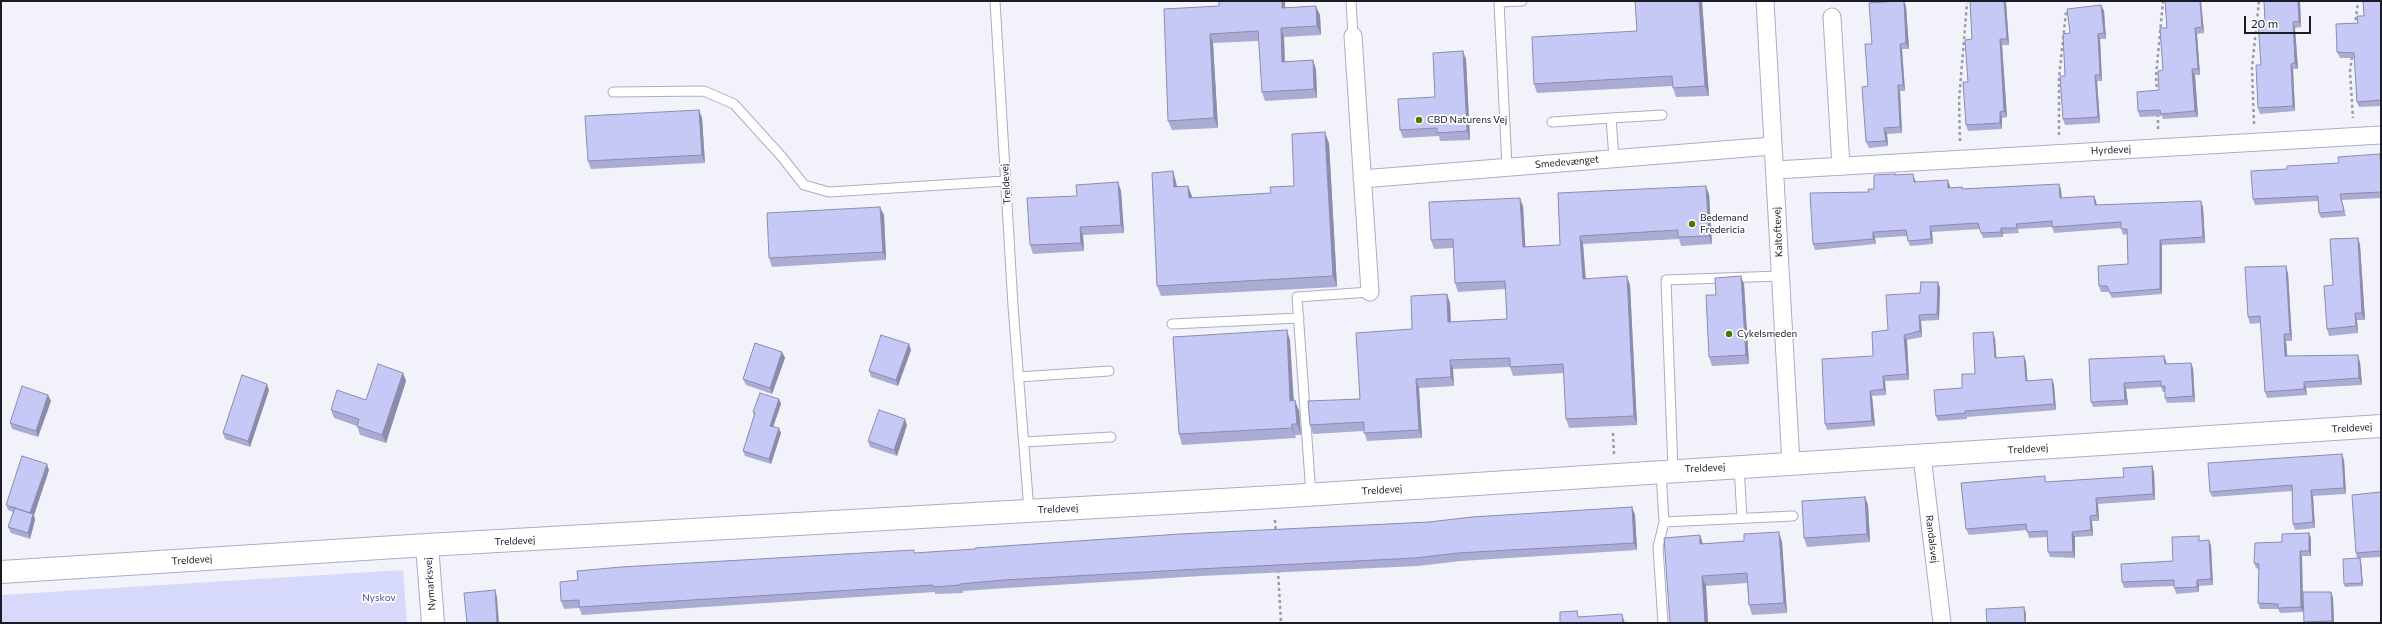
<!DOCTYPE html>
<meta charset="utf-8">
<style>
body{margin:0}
#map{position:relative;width:2382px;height:624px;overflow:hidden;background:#f2f3fa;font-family:Commissioner,sans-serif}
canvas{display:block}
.frame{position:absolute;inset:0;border:2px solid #1a1b26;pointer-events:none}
.scale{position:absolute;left:2244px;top:16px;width:67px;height:18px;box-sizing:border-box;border:2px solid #1a1b26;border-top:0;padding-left:5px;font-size:12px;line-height:14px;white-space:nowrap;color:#1a1b26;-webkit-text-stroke:3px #fff;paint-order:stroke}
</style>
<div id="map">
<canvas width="2382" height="624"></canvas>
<div class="frame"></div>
<div class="scale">20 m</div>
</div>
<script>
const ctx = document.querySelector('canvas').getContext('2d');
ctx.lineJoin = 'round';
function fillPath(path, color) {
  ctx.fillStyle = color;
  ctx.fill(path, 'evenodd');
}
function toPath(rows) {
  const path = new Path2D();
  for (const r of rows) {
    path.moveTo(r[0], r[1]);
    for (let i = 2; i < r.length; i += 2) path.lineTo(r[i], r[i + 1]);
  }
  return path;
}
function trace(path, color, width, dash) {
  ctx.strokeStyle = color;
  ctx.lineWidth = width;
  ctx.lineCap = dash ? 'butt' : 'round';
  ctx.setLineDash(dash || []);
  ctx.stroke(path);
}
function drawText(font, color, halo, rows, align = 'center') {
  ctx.font = font + ' Commissioner,sans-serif';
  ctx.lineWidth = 3.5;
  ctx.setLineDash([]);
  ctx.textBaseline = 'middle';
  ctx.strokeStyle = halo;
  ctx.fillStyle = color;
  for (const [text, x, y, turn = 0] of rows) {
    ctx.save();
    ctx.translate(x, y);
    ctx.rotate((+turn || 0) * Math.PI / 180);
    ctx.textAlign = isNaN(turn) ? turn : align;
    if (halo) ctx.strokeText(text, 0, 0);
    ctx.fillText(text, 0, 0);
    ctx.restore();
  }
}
fillPath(toPath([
 [403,570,407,623,1,623,1,595]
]), '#d7d9fa');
const lane = toPath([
 [995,1,1013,306,1029,511],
 [1351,1,1353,36],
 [613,92,704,91,734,104,782,157,804,185,829,192,1005,181],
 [1611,118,1662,115],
 [1552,122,1611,118,1614,159],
 [1507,167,1499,2,1522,1],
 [1172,324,1299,318],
 [1018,377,1109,371],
 [1024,442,1111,437],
 [1739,466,1742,518],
 [1673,470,1666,280,1780,276],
 [1661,472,1664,522,1793,516],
 [1311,495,1297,297,1370,292],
 [1663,623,1658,547,1664,522]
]);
const street = toPath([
 [1765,1,1791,464],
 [1832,17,1841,166],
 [1353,36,1370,292],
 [1775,170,2381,135],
 [1362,179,1772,146],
 [1922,456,1942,623]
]);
const secondary = toPath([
 [427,545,433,623],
 [1,572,427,545,1274,497,2381,426]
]);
trace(lane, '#aaaccc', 11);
trace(street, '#aaaccc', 19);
trace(secondary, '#aaaccc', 24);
trace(toPath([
 [2355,26,2358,1],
 [2352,57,2350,71,2353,118],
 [2157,93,2156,76,2163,1],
 [2158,114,2158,129],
 [2254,124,2252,68,2259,1],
 [2059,135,2059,78,2066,12],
 [1960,141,1959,100,1967,3],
 [1613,433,1614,454],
 [1275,520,1276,533],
 [1278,570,1281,623]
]), '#9a9ba3', 2.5, [3, 3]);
trace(lane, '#fff', 9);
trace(street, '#fff', 17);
trace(secondary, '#fff', 22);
fillPath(toPath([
 [1702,1,1709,96,1676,97,1673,88,1673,86,1537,93,1534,84,1637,31],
 [1904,1,1906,6,1909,49,1902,49,1905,91,1900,91,1902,133,1887,134,1888,146,1869,148,1866,142,1872,44],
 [2201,1,2204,33,2197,34,2200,75,2195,75,2198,117,2163,119,2162,116,2140,117,2138,111,2159,90,2163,70,2167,28],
 [2300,1,2301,27,2295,28,2298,69,2293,69,2295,111,2260,114,2258,108,2261,65,2265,22],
 [2381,1,2381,106,2359,107,2357,102,2355,58,2340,58,2337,52,2358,23,2364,16],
 [2006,2,2009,45,2002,45,2007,117,2002,118,2002,129,1968,131,1966,125,1972,39],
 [2101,5,2104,11,2106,39,2100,39,2102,81,2097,81,2100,123,2065,125,2063,119,2070,33],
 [1219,6,1285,7,1320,15,1321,35,1284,37,1285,62,1313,60,1316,70,1317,98,1265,101,1262,92,1259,41,1213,43,1218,128,1172,130,1168,121],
 [1466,59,1470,140,1440,141,1439,136,1403,138,1400,130,1435,97],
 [699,110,702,118,705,163,591,169,588,161],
 [1329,143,1337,287,1161,296,1157,286,1173,171,1176,182,1177,186,1188,186,1192,198,1271,193,1294,186],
 [2381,159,2381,198,2342,200,2346,216,2321,218,2319,213,2318,201,2255,205,2253,199,2287,169],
 [1895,174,1896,175,1915,180,1916,182,1950,186,1950,188,1962,187,1963,189,2059,184,2061,190,2062,198,2094,196,2096,201,2097,205,2203,207,2205,243,2162,245,2162,294,2112,298,2109,292,2101,292,2099,286,2128,264,2127,234,2123,235,2121,228,2054,233,2052,227,2018,229,2019,233,2003,234,2003,237,1983,238,1980,229,1932,232,1933,244,1910,246,1908,241,1907,236,1875,238,1876,244,1815,250,1813,244,1869,192,1874,189],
 [1118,182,1121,191,1124,233,1083,235,1084,251,1033,254,1030,245,1077,196],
 [1558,193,1709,194,1712,244,1681,246,1679,239,1583,244,1586,278,1630,285,1637,425,1569,428,1566,419,1564,373,1513,376,1510,367,1453,369,1454,386,1419,388,1422,438,1367,441,1364,431,1313,434,1310,425,1360,399,1412,329,1447,294,1450,303,1451,322,1507,319,1506,289,1458,292,1455,283,1453,248,1434,249,1431,240,1523,206,1525,247,1560,245],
 [884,215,886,260,772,267,769,258],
 [2358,238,2360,245,2365,320,2357,320,2358,333,2329,336,2327,329,2333,285],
 [2288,273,2292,341,2286,341,2287,356,2360,362,2362,385,2306,388,2307,395,2267,398,2265,392,2261,323,2250,324,2248,317],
 [1938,282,1940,288,1939,320,1921,321,1922,337,1907,340,1909,380,1885,381,1886,395,1872,396,1875,426,1827,430,1825,424,1873,356,1888,330,1920,293],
 [1744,284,1749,364,1712,366,1709,357],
 [1287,330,1290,341,1294,400,1299,411,1301,435,1295,435,1296,438,1182,445,1179,434],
 [1995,338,1996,358,2024,356,2026,362,2027,381,2052,379,2054,385,2056,410,1967,417,1967,419,1938,421,1936,416,1975,374],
 [909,344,911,350,898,386,871,377,869,371],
 [782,352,785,358,772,394,746,385,743,379],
 [2164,356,2166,361,2167,364,2193,368,2195,402,2167,403,2165,398,2165,392,2163,392,2161,387,2126,389,2128,405,2093,407,2091,402],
 [403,373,406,381,386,443,360,435,357,426,334,418,331,410,366,400],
 [269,390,250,447,225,439,223,433],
 [48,395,51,401,38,437,12,429,10,423],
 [779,399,781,404,773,427,781,433,771,464,745,456,743,451,754,415,753,412],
 [907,425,897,456,870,447,868,441],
 [2344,460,2346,494,2313,496,2315,528,2295,530,2293,524,2292,491,2212,497,2210,492],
 [2152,466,2154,472,2155,500,2098,504,2099,521,2092,521,2093,536,2075,537,2075,558,2050,557,2048,552,2047,537,2029,538,2027,530,1969,535,1966,529,2047,482,2124,477],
 [49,470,34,515,35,520,30,539,11,533,8,527,13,512,8,510,6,505],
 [2381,492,2381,557,2360,558,2361,561,2363,586,2345,587,2344,584,2357,558,2356,553],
 [1865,497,1868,505,1870,542,1807,547,1804,538],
 [1632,507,1635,515,1637,550,1461,561,1418,566,1201,576,1007,588,963,591,963,593,935,594,935,592,582,615,579,608,564,609,561,601,915,553,1429,522],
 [2309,533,2311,538,2311,556,2302,556,2303,612,2280,613,2278,609,2260,609,2258,603,2259,569,2256,568,2254,563,2282,542],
 [1700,535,1703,544,1782,542,1787,613,1752,615,1749,605,1747,583,1706,586,1708,623,1670,623],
 [2209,540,2211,546,2213,585,2199,586,2199,592,2176,594,2174,586,2124,588,2122,582,2173,561,2201,541],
 [2331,592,2333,598,2334,623,2304,623,2304,622]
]), '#aaacd4');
fillPath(toPath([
 [1282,1,1285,1,1285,17,1282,8],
 [1699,1,1702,1,1709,96,1705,86],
 [1904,1,1906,6,1909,49,1906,43],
 [2004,1,2005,1,2006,2,2009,45,2007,39],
 [2200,1,2201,1,2204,33,2202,27],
 [2298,1,2300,1,2301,27,2299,21],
 [2101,5,2104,11,2106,39,2104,33],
 [1316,6,1320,15,1321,35,1317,26],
 [2293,22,2295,28,2298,69,2295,63],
 [1281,28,1284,37,1285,71,1282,62],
 [2195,28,2197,34,2200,75,2198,69],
 [1210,34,1213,43,1218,128,1214,118],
 [2098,34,2100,39,2102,81,2100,75],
 [2000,39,2002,45,2007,117,2004,111],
 [1900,44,1902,49,1905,91,1903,85],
 [1463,51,1466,59,1470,140,1467,131],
 [1313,60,1316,70,1317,98,1314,89],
 [2291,64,2293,69,2295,111,2293,106],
 [2192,69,2195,75,2198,117,2195,111],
 [2095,75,2097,81,2100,123,2098,117],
 [1898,85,1900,91,1902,133,1900,127],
 [699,110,702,118,705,163,702,155],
 [2000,112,2002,118,2002,129,2000,123],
 [1884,128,1887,134,1888,146,1886,141],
 [1325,132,1329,143,1337,287,1333,276],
 [2380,154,2381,159,2381,177],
 [1173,171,1176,182,1178,197,1174,187],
 [1913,174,1915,180,1916,188,1914,182],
 [1948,180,1950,186,1950,194,1948,188],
 [1118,182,1121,191,1124,233,1121,225],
 [2059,184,2061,190,2062,204,2060,198],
 [1188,186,1192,196,1193,208,1189,198],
 [1706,186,1709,194,1712,244,1709,236],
 [2094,196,2096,201,2097,211,2095,205],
 [1520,198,1523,206,1526,256,1523,247],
 [2201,201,2203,207,2205,243,2203,237],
 [880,207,884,215,886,260,883,252],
 [1930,226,1932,232,1933,244,1931,239],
 [1080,227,1083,235,1084,251,1081,243],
 [2001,228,2003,234,2003,237,2001,232],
 [1873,232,1875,238,1876,244,1873,239],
 [1580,236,1583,244,1586,287,1583,279],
 [2358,238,2360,245,2365,320,2362,313],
 [2160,240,2162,245,2162,294,2160,289],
 [2286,266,2288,273,2292,341,2290,334],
 [1627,276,1630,285,1637,425,1634,416],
 [1741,276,1744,284,1749,364,1746,355],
 [1938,282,1940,288,1939,320,1937,314],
 [1447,294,1450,303,1451,330,1448,322],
 [2355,313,2357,320,2358,333,2356,326],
 [1919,315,1921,321,1922,337,1920,331],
 [1287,330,1290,341,1294,411,1290,401],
 [1993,332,1995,338,1997,364,1995,358],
 [2284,334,2286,341,2288,363,2285,356],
 [1904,335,1907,340,1909,380,1907,374],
 [909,344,911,350,898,386,896,380],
 [782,352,785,358,772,394,770,388],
 [2358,355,2360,362,2362,385,2359,378],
 [2024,356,2026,362,2028,387,2026,381],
 [2164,356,2166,361,2167,369,2165,364],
 [1450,360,1453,369,1454,386,1451,377],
 [2191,363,2193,368,2195,402,2193,396],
 [403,373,406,381,386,443,382,435],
 [1883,376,1885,381,1886,395,1884,389],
 [1416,379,1419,388,1422,438,1419,430],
 [2052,379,2054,385,2056,410,2054,404],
 [2304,382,2306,388,2307,395,2304,389],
 [2124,383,2126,389,2128,405,2125,400],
 [267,384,269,390,250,447,248,441],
 [1870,391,1872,396,1875,426,1872,421],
 [48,395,51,401,38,437,36,431],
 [779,399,781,404,772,430,770,426],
 [1295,400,1299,411,1301,435,1297,424],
 [905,419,907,425,897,456,894,450],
 [1292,424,1295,435,1296,438,1292,428],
 [779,428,781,433,771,464,769,459],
 [2342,454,2344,460,2346,494,2344,488],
 [47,464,49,470,34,515,35,520,30,539,28,533,32,518,30,513],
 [2152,466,2154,472,2155,500,2153,494],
 [2311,490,2313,496,2315,528,2313,522],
 [1865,497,1868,505,1870,542,1867,534],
 [2096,498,2098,504,2099,521,2097,515],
 [1632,507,1635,515,1637,550,1634,543],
 [2090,516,2092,521,2093,536,2091,530],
 [1779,532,1782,542,1787,613,1784,603],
 [2072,532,2075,537,2075,558,2073,552],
 [2309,533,2311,538,2311,556,2309,551],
 [1700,535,1703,545,1700,544],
 [2209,540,2211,546,2213,585,2211,579],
 [2300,551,2302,556,2303,612,2301,607],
 [2360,558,2361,561,2363,586,2362,583],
 [1702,576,1706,586,1708,623,1705,623],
 [2197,580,2199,586,2199,592,2197,587],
 [495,590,497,597,499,623,497,623],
 [2331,592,2333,598,2334,623,2332,623,2332,621],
 [2024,607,2026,613,2026,623,2025,623],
 [1622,614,1625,623,1623,623]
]), '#8b8cac');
const building = toPath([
 [1219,1,1282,1,1282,8,1316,6,1317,26,1281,28,1282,62,1313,60,1314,89,1262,92,1258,31,1210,34,1214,118,1168,121,1164,9,1219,6,1219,1],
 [1635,1,1699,1,1705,86,1673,88,1672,76,1534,84,1532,37,1637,31,1635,1],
 [1899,1,1904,1,1906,43,1900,44,1903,85,1898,85,1900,127,1884,128,1886,141,1866,142,1862,87,1868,86,1865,44,1872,44,1869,3,1899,1],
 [1970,1,2004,1,2007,39,2000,39,2004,111,2000,112,2000,123,1966,125,1963,82,1968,82,1965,40,1972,39,1970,1],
 [2165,1,2200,1,2202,27,2195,28,2198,69,2192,69,2195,111,2161,114,2160,110,2138,111,2137,92,2159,90,2158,71,2163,70,2160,28,2167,28,2165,1],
 [2264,1,2298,1,2299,21,2293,22,2295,63,2291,64,2293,106,2258,108,2256,65,2261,65,2258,22,2265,22,2264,1],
 [2363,1,2381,1,2381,100,2357,102,2354,53,2337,52,2336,24,2358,23,2357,16,2364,16,2363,1],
 [2101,5,2104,33,2098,34,2100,75,2095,75,2098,117,2063,119,2060,76,2065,76,2063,34,2070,33,2067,9,2101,5],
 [1463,51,1467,131,1437,133,1437,128,1400,130,1398,99,1435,97,1433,53,1463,51],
 [699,110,702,155,588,161,585,116,699,110],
 [1325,132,1333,276,1157,286,1152,173,1173,171,1174,187,1188,186,1189,198,1271,193,1270,187,1294,186,1292,134,1325,132],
 [2380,154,2381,177,2381,192,2340,194,2344,211,2319,213,2318,196,2253,199,2251,171,2287,169,2287,166,2339,163,2338,157,2380,154],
 [1895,174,1895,175,1913,174,1914,182,1948,180,1948,188,1962,187,1962,189,2059,184,2060,198,2094,196,2095,205,2201,201,2203,237,2160,240,2160,289,2110,293,2107,286,2099,286,2098,266,2128,264,2127,229,2121,229,2121,222,2052,227,2052,221,2016,224,2017,228,2001,228,2001,232,1981,233,1978,223,1930,226,1931,239,1908,241,1906,230,1873,232,1873,239,1813,244,1810,193,1869,192,1868,189,1874,189,1874,175,1895,174],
 [1118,182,1121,225,1080,227,1081,243,1030,245,1027,198,1077,196,1076,185,1118,182],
 [1706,186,1709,236,1678,237,1678,230,1580,236,1583,279,1627,276,1634,416,1566,419,1563,364,1510,367,1510,358,1450,360,1451,377,1416,379,1419,430,1364,433,1364,422,1310,425,1308,401,1360,399,1356,333,1412,329,1411,296,1447,294,1448,322,1507,319,1505,281,1455,283,1453,239,1431,240,1429,202,1520,198,1523,247,1560,245,1558,193,1706,186],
 [880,207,883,252,769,258,767,213,880,207],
 [2358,238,2362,313,2355,313,2356,326,2327,329,2324,286,2333,285,2330,239,2358,238],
 [2286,266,2290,334,2284,334,2285,356,2358,355,2359,378,2304,382,2304,389,2265,392,2260,316,2248,317,2245,267,2286,266],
 [1741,276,1746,355,1709,357,1706,295,1716,295,1715,278,1741,276],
 [1921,282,1938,282,1937,314,1919,315,1920,331,1904,335,1907,374,1883,376,1884,389,1870,391,1872,421,1825,424,1822,359,1873,356,1872,332,1888,330,1886,295,1920,293,1921,282],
 [1287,330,1290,401,1295,400,1297,424,1292,424,1292,428,1179,434,1173,337,1287,330],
 [1993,332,1995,358,2024,356,2026,381,2052,379,2054,404,1965,411,1965,413,1936,416,1934,390,1962,388,1962,374,1975,374,1973,333,1993,332],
 [881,335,909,344,896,380,869,371,881,335],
 [755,343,782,352,770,388,743,379,755,343],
 [2164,356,2165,364,2191,363,2193,396,2165,398,2165,386,2161,386,2161,381,2124,383,2125,400,2091,402,2089,359,2164,356],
 [378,364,403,373,382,435,357,426,359,419,331,410,337,390,366,400,378,364],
 [242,375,267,384,248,441,223,433,242,375],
 [22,386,48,395,36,431,10,423,22,386],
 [760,393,779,399,770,426,779,428,769,459,743,451,755,413,753,412,760,393],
 [879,410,905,419,894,450,868,441,879,410],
 [2342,454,2344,488,2311,490,2313,522,2293,524,2292,485,2210,492,2208,463,2342,454],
 [22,456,47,464,30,513,6,505,22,456],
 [2152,466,2153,494,2096,498,2097,515,2090,516,2091,530,2072,532,2073,552,2048,552,2047,531,2027,532,2026,524,1966,529,1961,483,2045,476,2045,482,2124,477,2123,468,2152,466],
 [2381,492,2381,551,2356,553,2352,495,2381,492],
 [1865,497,1867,534,1804,538,1802,501,1865,497],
 [1632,507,1634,543,1458,553,1415,558,1198,569,1004,580,960,584,960,585,933,587,933,585,579,607,579,600,561,601,560,582,578,580,577,571,621,567,914,550,914,553,975,549,975,548,1180,534,1429,522,1472,517,1632,507],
 [15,508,33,514,28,533,8,527,15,508],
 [1779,532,1784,603,1749,605,1747,573,1702,576,1705,623,1670,623,1664,538,1700,535,1700,544,1744,541,1744,534,1779,532],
 [2309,533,2309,551,2300,551,2301,607,2278,608,2278,604,2258,603,2259,564,2254,563,2255,543,2282,542,2282,534,2309,533],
 [2199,536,2199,541,2209,540,2211,579,2197,580,2197,587,2174,588,2174,580,2122,582,2121,564,2173,561,2172,537,2199,536],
 [2360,558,2362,583,2344,584,2343,559,2360,558],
 [495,590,497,623,467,623,464,593,495,590],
 [2303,592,2331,592,2332,621,2304,622,2303,592],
 [2024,607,2025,623,1987,623,1986,609,2024,607],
 [1577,611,1578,617,1622,614,1623,623,1560,623,1560,612,1577,611]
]);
fillPath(building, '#c6c8f6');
trace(building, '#8b8cac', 1);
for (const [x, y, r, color] of [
 [1419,120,4,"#477904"],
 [1692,224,4,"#477904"],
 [1729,334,4,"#477904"]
]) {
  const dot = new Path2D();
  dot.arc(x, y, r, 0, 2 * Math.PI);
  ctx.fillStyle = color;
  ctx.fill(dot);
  trace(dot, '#fff', 1.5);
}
drawText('10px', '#1a1b26', '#fff', [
 ["CBD Naturens Vej",1427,120],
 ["Bedemand",1700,218],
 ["Fredericia",1700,230],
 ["Cykelsmeden",1737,334]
], 'left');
drawText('10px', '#1a1b26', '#fff', [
 ["Hyrdevej",2111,150,-3],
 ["Smedevænget",1567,162,-5],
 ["Treldevej",1006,184,-94],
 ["Kaltoftevej",1778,232,-93],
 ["Treldevej",2352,428,-4],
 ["Treldevej",2028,449,-4],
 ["Treldevej",1705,468,-3],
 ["Treldevej",1382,490,-4],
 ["Treldevej",1058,509,-3],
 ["Randalsvej",1932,539,83],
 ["Treldevej",515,541,-3],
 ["Treldevej",192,560,-4],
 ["Nymarksvej",430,584,-94]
]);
drawText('10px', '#4f49a1', '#fff', [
 ["Nyskov",379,598]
]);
</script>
